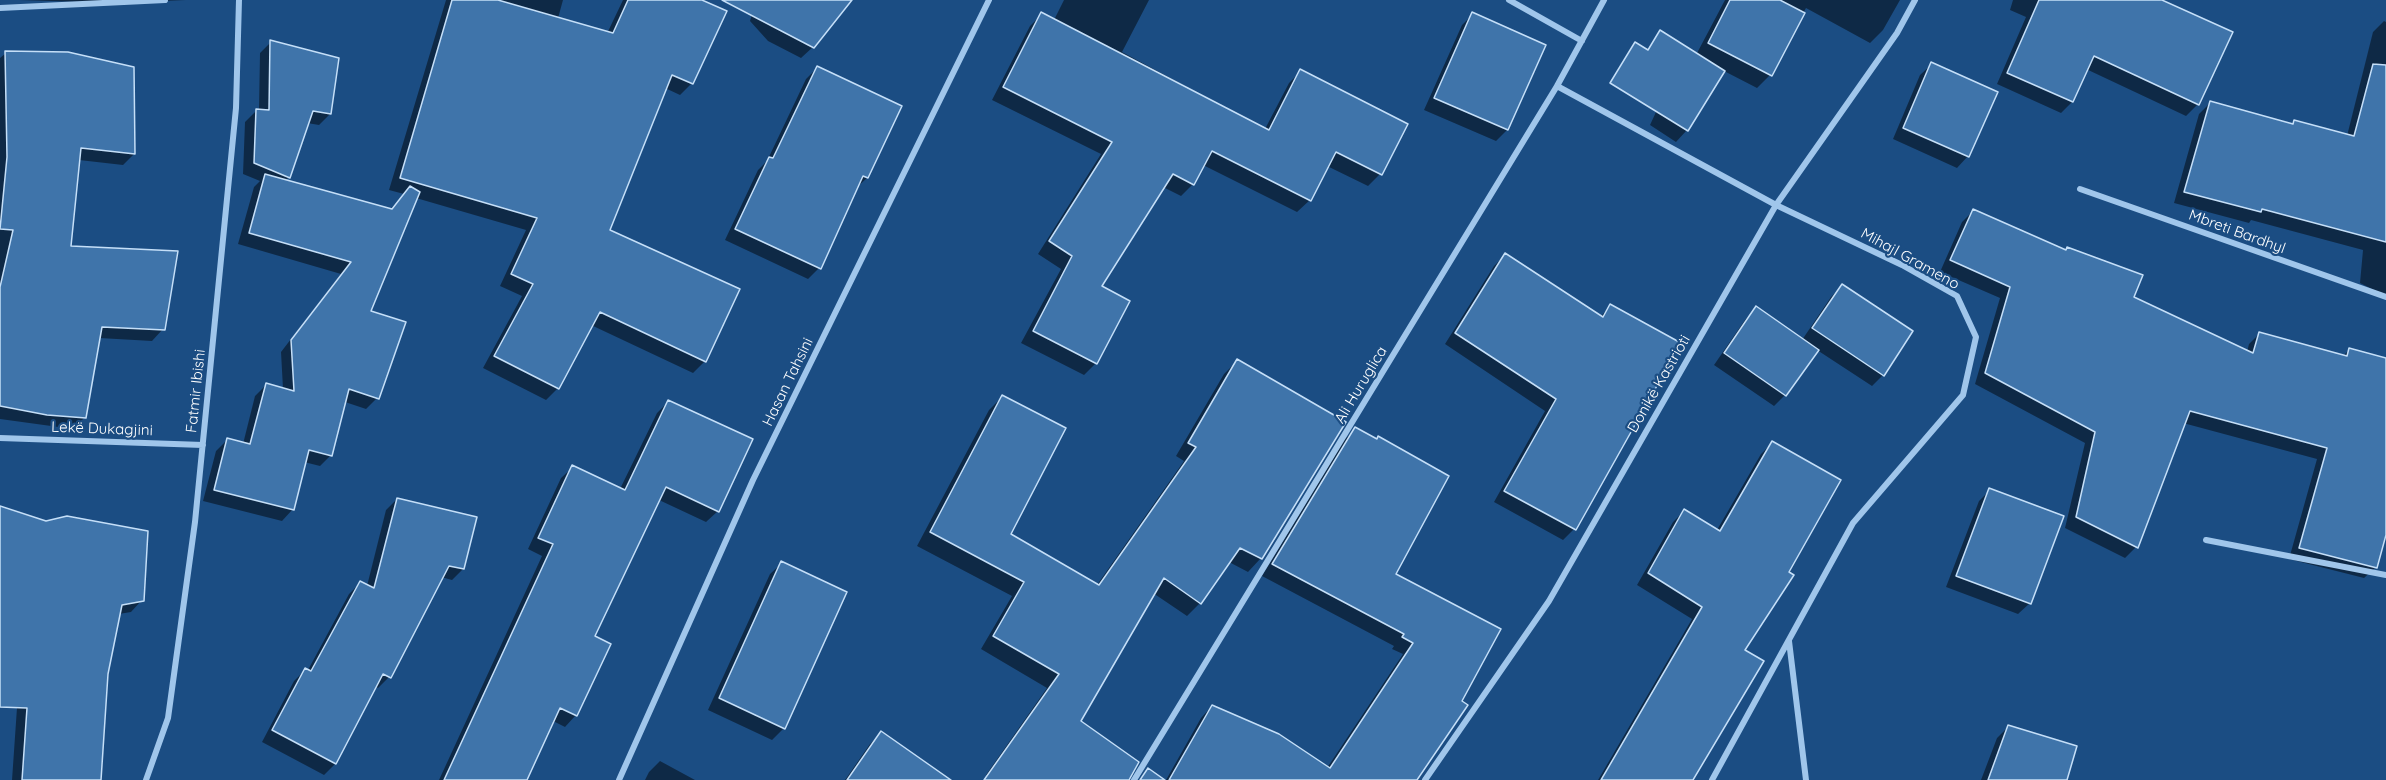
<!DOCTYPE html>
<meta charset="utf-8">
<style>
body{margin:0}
canvas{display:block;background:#1b4d83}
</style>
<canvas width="2386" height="780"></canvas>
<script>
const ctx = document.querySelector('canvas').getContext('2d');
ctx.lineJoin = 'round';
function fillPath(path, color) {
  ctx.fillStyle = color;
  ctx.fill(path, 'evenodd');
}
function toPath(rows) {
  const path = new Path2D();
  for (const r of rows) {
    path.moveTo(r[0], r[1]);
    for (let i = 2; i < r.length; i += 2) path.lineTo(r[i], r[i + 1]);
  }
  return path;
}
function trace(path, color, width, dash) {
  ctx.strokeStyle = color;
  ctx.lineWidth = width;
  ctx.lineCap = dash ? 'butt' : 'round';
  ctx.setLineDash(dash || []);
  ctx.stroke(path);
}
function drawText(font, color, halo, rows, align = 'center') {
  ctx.font = font + ' Quicksand,sans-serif';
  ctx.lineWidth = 4.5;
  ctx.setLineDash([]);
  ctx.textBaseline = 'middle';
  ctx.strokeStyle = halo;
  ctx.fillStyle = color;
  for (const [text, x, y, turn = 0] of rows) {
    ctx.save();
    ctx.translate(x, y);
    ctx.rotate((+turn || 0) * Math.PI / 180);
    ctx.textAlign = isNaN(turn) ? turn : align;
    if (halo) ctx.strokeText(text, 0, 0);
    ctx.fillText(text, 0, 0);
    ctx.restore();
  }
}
fillPath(toPath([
 [19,0,186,0,115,3],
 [446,0,563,0,517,168,539,176,623,0,699,0,692,83,680,95,665,88,608,230,705,361,693,373,591,325,558,388,546,400,483,368,522,296,500,286,526,230,416,198,369,312,377,398,366,409,345,402,331,455,320,466,304,462,293,509,282,521,203,501,216,451,227,440,243,444,255,396,266,385,283,389,281,352,341,274,238,244,254,187,260,181,243,174,245,122,256,111,259,111,260,53,271,42,330,114,319,125,307,123,289,177,285,181,390,210,404,194,389,190],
 [756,0,840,0,813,47,801,58,768,41,750,21],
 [1064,0,1149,0,1122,52,1265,129,1289,83,1301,71,1380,174,1368,186,1327,166,1310,200,1297,212,1203,165,1193,184,1181,196,1163,187,1099,286,1096,363,1084,375,1021,343,1061,269,1038,254,1101,154,992,100,1030,26,1042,14,1054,20],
 [1725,0,1900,0,1883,30,1870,43,1806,8,1770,75,1757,88,1724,71,1687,130,1676,142,1650,125,1679,62,1696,55],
 [2013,0,2159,0,2231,33,2198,104,2186,116,2086,69,2072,102,2061,113,1997,84,2026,17,2010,10],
 [1473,14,1544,45,1507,130,1496,141,1424,110,1462,25],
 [2384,21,2386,22,2386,296,2360,283,2363,250,2251,220,2249,223,2174,203,2199,114,2210,103,2291,125,2295,121,2347,136,2373,32],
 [6,53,134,154,123,165,79,160,69,247,163,329,152,341,99,338,85,417,73,429,0,419,0,58],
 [1932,64,1968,156,1957,168,1893,139,1920,75],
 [817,68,867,178,856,188,819,268,808,279,725,240,758,170,767,161,806,79],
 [1973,211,2133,297,2247,352,2249,344,2260,333,2343,356,2349,350,2386,360,2386,530,2376,567,2364,578,2289,559,2317,459,2183,423,2136,547,2125,558,2065,528,2085,443,1975,384,2000,298,1940,272,1962,222],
 [1505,255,1600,317,1611,306,1679,344,1574,529,1563,540,1494,502,1545,411,1445,344,1494,266],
 [1842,286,1911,332,1883,375,1872,386,1817,350,1785,395,1774,406,1714,365,1745,320,1756,308,1802,340,1831,297],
 [1237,361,1261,558,1248,572,1229,562,1200,603,1187,616,1153,593,1079,722,1098,780,993,780,986,775,1047,688,981,649,1012,596,917,546,989,410,1002,397,1009,535,1097,585,1184,461,1176,456,1224,374],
 [668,402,718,511,706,522,659,500,593,637,576,715,565,727,553,721,525,780,439,780,542,556,528,549,561,478,573,467,620,489,657,413],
 [1356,429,1394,574,1498,630,1415,780,1166,780,1201,718,1212,706,1327,768,1403,654,1392,649,1394,646,1262,576,1344,440],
 [1772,443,1743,651,1692,780,1598,780,1692,619,1637,585,1673,522,1684,511,1717,530,1761,454],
 [1990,490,2030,603,2018,614,1946,587,1979,501],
 [397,499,463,569,452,580,441,577,389,677,378,688,375,686,335,764,324,775,262,742,294,681,306,669,308,670,349,594,360,583,367,586,386,510],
 [0,508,142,600,131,612,119,614,106,674,100,780,12,780,18,693,0,693],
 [782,563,845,593,784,728,772,740,708,710,770,574],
 [2008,727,2065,780,1981,780,1997,738],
 [881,733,948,780,845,780,870,744],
 [660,761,695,780,645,780,649,772]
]), '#0007');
const building = toPath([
 [452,0,498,0,613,33,628,0,702,0,727,11,693,84,672,75,610,230,740,289,706,362,600,312,559,389,494,356,533,284,511,274,537,218,400,178,452,0],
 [722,0,852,0,814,48,722,0],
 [1730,0,1780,0,1805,13,1772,76,1708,43,1730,0],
 [2039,0,2162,0,2233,32,2199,105,2094,56,2073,102,2007,73,2039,0],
 [1041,12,1269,130,1300,69,1408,124,1382,175,1336,152,1311,201,1212,151,1194,185,1173,174,1102,286,1130,301,1097,364,1033,331,1072,256,1049,241,1112,142,1003,87,1041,12],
 [1472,12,1546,45,1508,130,1434,98,1472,12],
 [1660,30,1725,71,1688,131,1610,83,1635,42,1648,50,1660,30],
 [270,40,339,58,331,114,313,111,290,178,254,163,256,109,269,110,270,40],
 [5,51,68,52,134,67,135,154,81,148,71,246,178,251,165,330,102,327,86,418,47,415,0,406,0,287,13,230,0,229,7,157,5,51],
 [1931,62,1998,92,1969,157,1903,128,1931,62],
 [2373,64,2386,65,2386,242,2262,209,2261,212,2184,192,2210,101,2293,124,2294,120,2354,136,2373,64],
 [817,66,902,106,868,178,863,176,821,269,735,229,769,157,773,158,817,66],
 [265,174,392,209,410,186,420,192,371,311,406,322,379,399,349,389,332,456,309,450,294,510,214,490,227,438,250,444,266,383,294,391,291,340,351,262,249,233,265,174],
 [1973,209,2066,250,2067,247,2143,275,2134,297,2253,353,2259,332,2347,356,2349,348,2386,358,2386,535,2377,568,2299,548,2327,448,2190,411,2138,548,2076,517,2095,432,1985,373,2010,287,1950,260,1973,209],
 [1505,253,1603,317,1610,304,1681,343,1576,530,1504,491,1556,399,1455,333,1505,253],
 [1842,284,1913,331,1884,376,1812,328,1842,284],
 [1756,306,1819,350,1786,396,1724,353,1756,306],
 [1237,359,1346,422,1262,559,1240,548,1201,604,1164,578,1081,721,1139,762,1129,780,984,780,1059,674,993,636,1024,582,930,532,1002,395,1066,428,1011,534,1099,585,1196,447,1188,443,1237,359],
 [668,400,753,439,719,512,666,487,595,636,611,644,577,716,560,708,527,780,444,780,553,544,538,538,572,465,625,490,668,400],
 [1355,427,1377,439,1378,436,1449,476,1396,574,1501,629,1462,701,1468,705,1417,780,1169,780,1212,705,1279,734,1330,768,1413,643,1402,637,1404,634,1272,564,1355,427],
 [1772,441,1841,480,1789,572,1794,575,1745,650,1764,661,1693,780,1601,780,1702,607,1648,573,1684,509,1720,531,1772,441],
 [1989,488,2064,516,2031,604,1956,576,1989,488],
 [397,498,477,517,464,569,449,566,391,678,383,674,336,764,272,730,305,668,311,671,360,581,374,588,397,498],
 [0,506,46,521,67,516,148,531,144,601,122,605,108,674,101,780,22,780,27,708,0,707,0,506],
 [781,561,847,592,785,729,719,698,781,561],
 [2008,725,2077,746,2067,780,1988,780,2008,725],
 [881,731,951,780,847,780,881,731],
 [1148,768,1165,780,1140,780,1148,768]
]);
fillPath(building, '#3f74aa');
trace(building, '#c5dff8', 1.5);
trace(toPath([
 [1509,0,1582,41],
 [0,8,165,0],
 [1557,86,1776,205,1902,265,1957,296,1976,337,1963,395,1853,523,1712,780],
 [2080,189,2386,297],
 [0,438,203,445],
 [2206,540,2386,575],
 [1789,641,1806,780],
 [146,780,168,718,195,522,236,108,239,0],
 [619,780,753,480,989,0],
 [1134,780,1557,86,1604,0],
 [1425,780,1549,601,1776,205,1897,33,1915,0]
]), '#a0c6eb', 6);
drawText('15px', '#fff', '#1b4d83', [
 ["Mbreti Bardhyl",2237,232,20],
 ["Mihajl Grameno",1910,259,29],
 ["Hasan Tahsini",788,382,-64],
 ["Donikë Kastrioti",1659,384,-60],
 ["Ali Huruglica",1361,385,-59],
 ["Fatmir Ibishi",196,391,-84],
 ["Lekë Dukagjini",102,429,2]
]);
</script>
